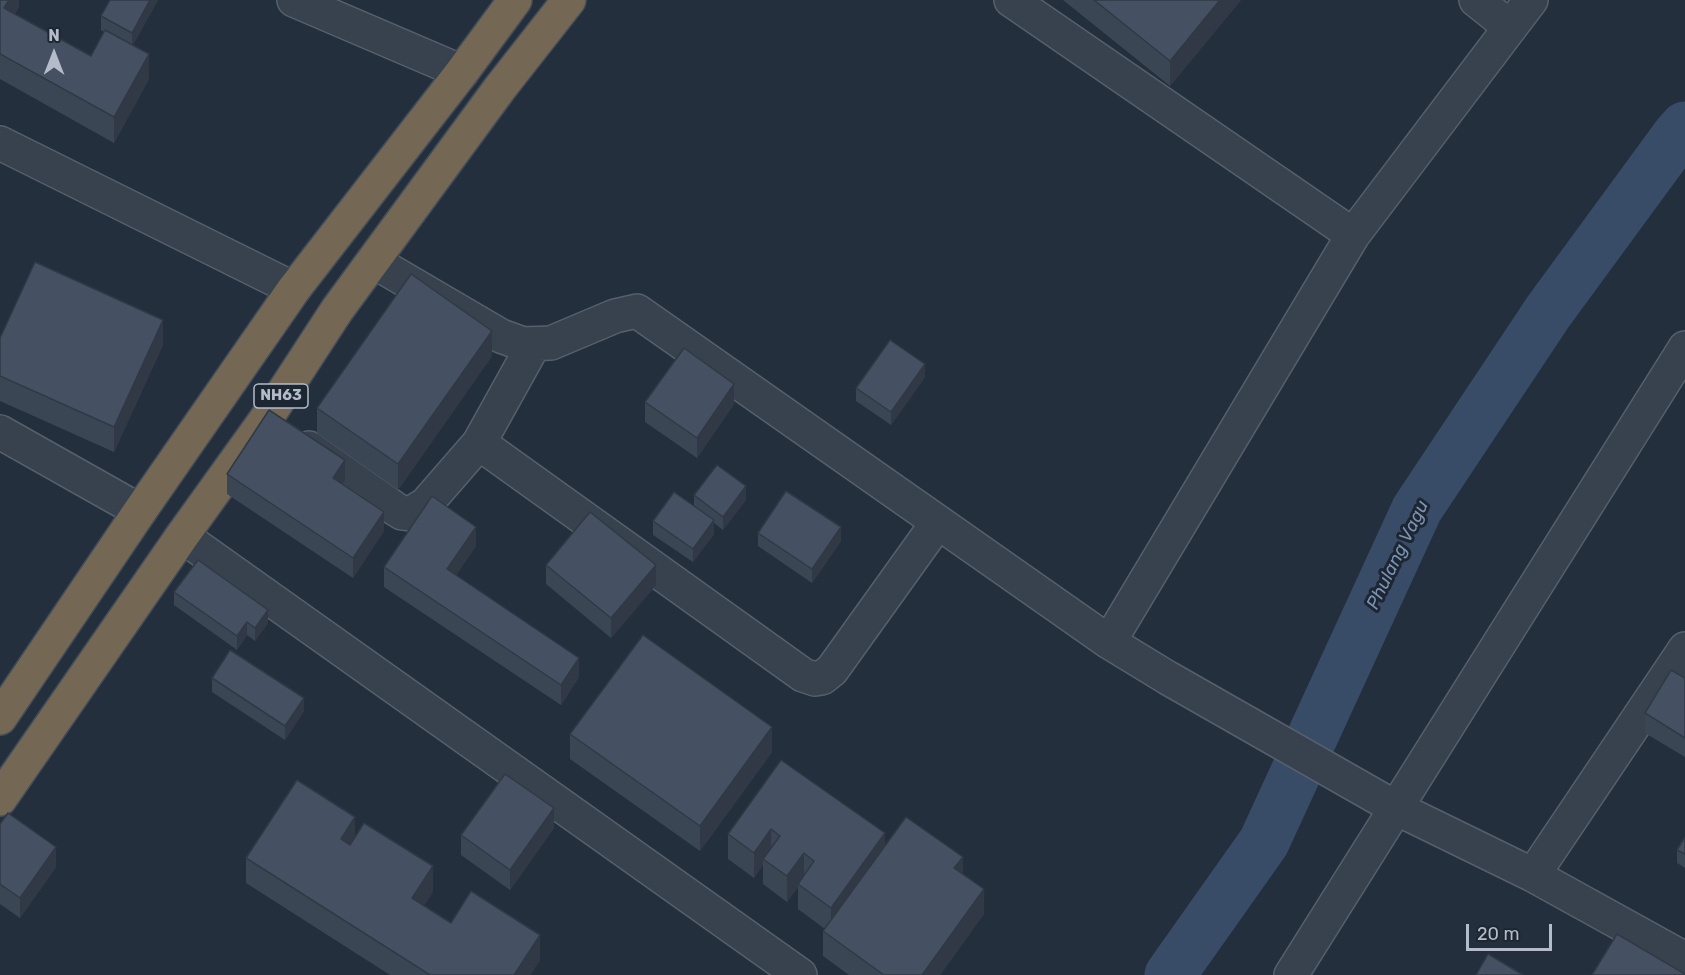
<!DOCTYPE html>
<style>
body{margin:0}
#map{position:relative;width:1685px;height:975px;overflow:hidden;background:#242f3e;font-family:Rubik,sans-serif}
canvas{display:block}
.north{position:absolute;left:24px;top:24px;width:60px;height:60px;-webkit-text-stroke:4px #1d2633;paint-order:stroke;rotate:0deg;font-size:16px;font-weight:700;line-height:24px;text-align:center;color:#b4bcc9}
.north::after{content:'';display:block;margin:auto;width:21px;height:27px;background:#b4bcc9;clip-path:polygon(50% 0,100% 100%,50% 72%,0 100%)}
.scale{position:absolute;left:1466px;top:924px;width:86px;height:27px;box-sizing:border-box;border:3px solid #b4bcc9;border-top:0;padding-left:8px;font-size:18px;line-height:21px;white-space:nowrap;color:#b4bcc9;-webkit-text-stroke:4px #1d2633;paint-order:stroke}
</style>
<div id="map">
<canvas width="1685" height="975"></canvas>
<div class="north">N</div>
<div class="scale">20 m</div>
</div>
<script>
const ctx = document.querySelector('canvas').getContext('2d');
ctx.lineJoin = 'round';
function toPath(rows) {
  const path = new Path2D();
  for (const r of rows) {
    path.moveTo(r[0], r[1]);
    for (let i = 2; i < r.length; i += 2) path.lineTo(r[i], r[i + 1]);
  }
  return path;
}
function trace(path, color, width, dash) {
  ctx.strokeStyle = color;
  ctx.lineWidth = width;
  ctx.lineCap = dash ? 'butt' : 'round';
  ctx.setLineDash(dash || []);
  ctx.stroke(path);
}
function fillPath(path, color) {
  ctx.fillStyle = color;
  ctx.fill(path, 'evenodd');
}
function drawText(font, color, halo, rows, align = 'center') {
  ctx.font = font + ' Rubik,sans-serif';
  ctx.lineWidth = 6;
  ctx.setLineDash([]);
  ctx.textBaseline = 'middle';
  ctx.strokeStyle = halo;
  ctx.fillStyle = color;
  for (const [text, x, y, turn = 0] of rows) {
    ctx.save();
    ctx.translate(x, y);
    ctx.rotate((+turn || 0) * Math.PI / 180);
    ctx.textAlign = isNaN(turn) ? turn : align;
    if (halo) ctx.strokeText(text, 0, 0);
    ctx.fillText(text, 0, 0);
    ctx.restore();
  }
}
trace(toPath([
 [1170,975,1264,842,1417,509,1548,312,1677,136,1685,127]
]), '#394c67', 51);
const minor = toPath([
 [294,0,462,72],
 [1011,0,1353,235],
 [1476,0,1510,27],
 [0,143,294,289],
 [373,261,501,336,523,344,551,343,615,316,637,311,1109,642,1168,678,1396,808,1533,875,1685,959],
 [0,432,140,511],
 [479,443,803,675,815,679,822,678,832,670,938,522],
 [309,448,394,508,402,513,410,514,426,504,479,443,534,344],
 [182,536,800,975],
 [1109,642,1353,235,1531,0],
 [1533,875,1685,649],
 [1291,975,1685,348]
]);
const highway = toPath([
 [0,718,140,511,294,289,462,72,515,0],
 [0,799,182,536,266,419,337,310,500,88,569,0]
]);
trace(minor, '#565f6c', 36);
trace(highway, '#434c59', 36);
trace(minor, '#38414e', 33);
trace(highway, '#746855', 33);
fillPath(toPath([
 [0,0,19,0,19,7,15,14,91,56,104,32,101,30,101,16,158,0,133,45,149,79,114,143,0,79],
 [1063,0,1241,0,1170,86],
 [0,338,163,345,114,452,0,401],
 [492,356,398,490,317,433,317,408],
 [925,377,891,425,856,401,856,388],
 [645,402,734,404,697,458,645,422],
 [227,474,345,480,342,484,384,531,353,578,227,494],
 [694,495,746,500,723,530,714,523,714,534,693,562,653,535,653,521,694,506],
 [758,533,841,541,812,583,758,546],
 [476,546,456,575,579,677,561,705,384,587,384,567],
 [546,565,656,585,611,638,546,584],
 [174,592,268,623,255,641,247,635,237,650,174,605],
 [212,678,304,711,285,740,212,692],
 [1685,678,1685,757,1645,733,1645,713],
 [570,734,772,752,700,851,570,759],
 [781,760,885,845,963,874,984,914,940,975,849,975,823,956,823,931,825,929,798,909,798,887,787,902,763,884,763,865,754,878,728,859,728,834],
 [0,824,56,867,20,918,0,904],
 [554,828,510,890,461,855,461,835],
 [355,837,433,892,424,905,451,923,540,960,530,975,390,975,246,883,246,858],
 [1685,837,1685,868,1677,863,1677,850]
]), '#3b4654');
fillPath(toPath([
 [9,0,19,0,19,7,4,33,4,8],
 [150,0,158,0,132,47,132,33],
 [1220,0,1241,0,1170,86,1170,61],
 [149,54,149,79,114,143,114,117],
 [163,320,163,345,114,452,114,427],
 [492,331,492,356,398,490,398,464],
 [925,364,925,377,891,425,891,412],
 [734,384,734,404,697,458,697,438],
 [345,460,345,480,333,497,333,478],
 [746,486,746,500,723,530,723,517],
 [384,512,384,531,353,578,353,558],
 [714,520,714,534,693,562,693,549],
 [476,527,476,546,447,589,447,569],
 [841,527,841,541,812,583,812,569],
 [656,565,656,585,611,638,611,618],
 [268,610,268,623,255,641,255,628],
 [247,622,247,635,237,650,237,636],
 [579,658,579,677,561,705,561,685],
 [304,698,304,711,285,740,285,726],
 [772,727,772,752,700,851,700,826],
 [554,808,554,828,510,890,510,870],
 [355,817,355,842,341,865,341,839],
 [771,829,771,854,763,859,763,865,754,878,754,853],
 [885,833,885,858,831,933,831,908],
 [56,847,56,867,20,918,20,898],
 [804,853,804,878,798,884,798,887,787,902,787,876],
 [963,857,963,882,954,868],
 [433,866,433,892,412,923,412,898],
 [984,889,984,914,940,975,922,975],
 [540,935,540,960,530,975,514,975]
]), '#303945');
const building = toPath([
 [0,0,9,0,4,8,91,56,105,30,149,54,114,117,0,54,0,0],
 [110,0,150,0,132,33,101,16,110,0],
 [1094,0,1220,0,1170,61,1094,0],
 [35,262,163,320,114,427,0,376,0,338,35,262],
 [411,274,492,331,398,464,317,408,411,274],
 [890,340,925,364,891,412,856,388,890,340],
 [684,348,734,384,697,438,645,402,684,348],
 [269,410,345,460,333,478,384,512,353,558,227,474,269,410],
 [717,465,746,486,723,517,694,495,717,465],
 [786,491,841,527,812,569,758,533,786,491],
 [674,492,714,520,693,549,653,521,674,492],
 [432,496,476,527,447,569,579,658,561,685,384,567,432,496],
 [590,512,656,565,611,618,546,565,590,512],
 [198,560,268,610,255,628,247,622,237,636,174,592,198,560],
 [643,635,772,727,700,826,570,734,643,635],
 [230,650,304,698,285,726,212,678,230,650],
 [1671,670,1685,678,1685,738,1645,713,1671,670],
 [781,760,885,833,831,908,798,884,814,861,804,853,787,876,763,859,780,836,771,829,754,853,728,834,781,760],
 [505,774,554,808,510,870,461,835,505,774],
 [297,780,355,817,341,839,350,845,364,823,433,866,412,898,451,923,471,891,540,935,514,975,430,975,246,858,297,780],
 [8,813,56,847,20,898,0,884,0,824,8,813],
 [906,817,963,857,954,868,984,889,922,975,884,975,823,931,906,817],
 [1685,837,1685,854,1677,850,1685,837],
 [1617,934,1685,974,1685,975,1592,975,1617,934],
 [1488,954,1523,975,1476,975,1488,954]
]);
fillPath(building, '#455162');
trace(building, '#303945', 1.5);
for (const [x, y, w] of [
 [281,396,54]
]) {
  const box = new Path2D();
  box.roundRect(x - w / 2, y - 12, w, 24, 4.5);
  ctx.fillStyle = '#1d2633';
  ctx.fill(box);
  trace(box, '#b4bcc9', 1.5);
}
drawText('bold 15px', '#b4bcc9', null, [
 ["NH63",281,396]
]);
drawText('italic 18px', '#7c92b1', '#1d2633', [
 ["Phulang Vagu",1398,555,-64]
]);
</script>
